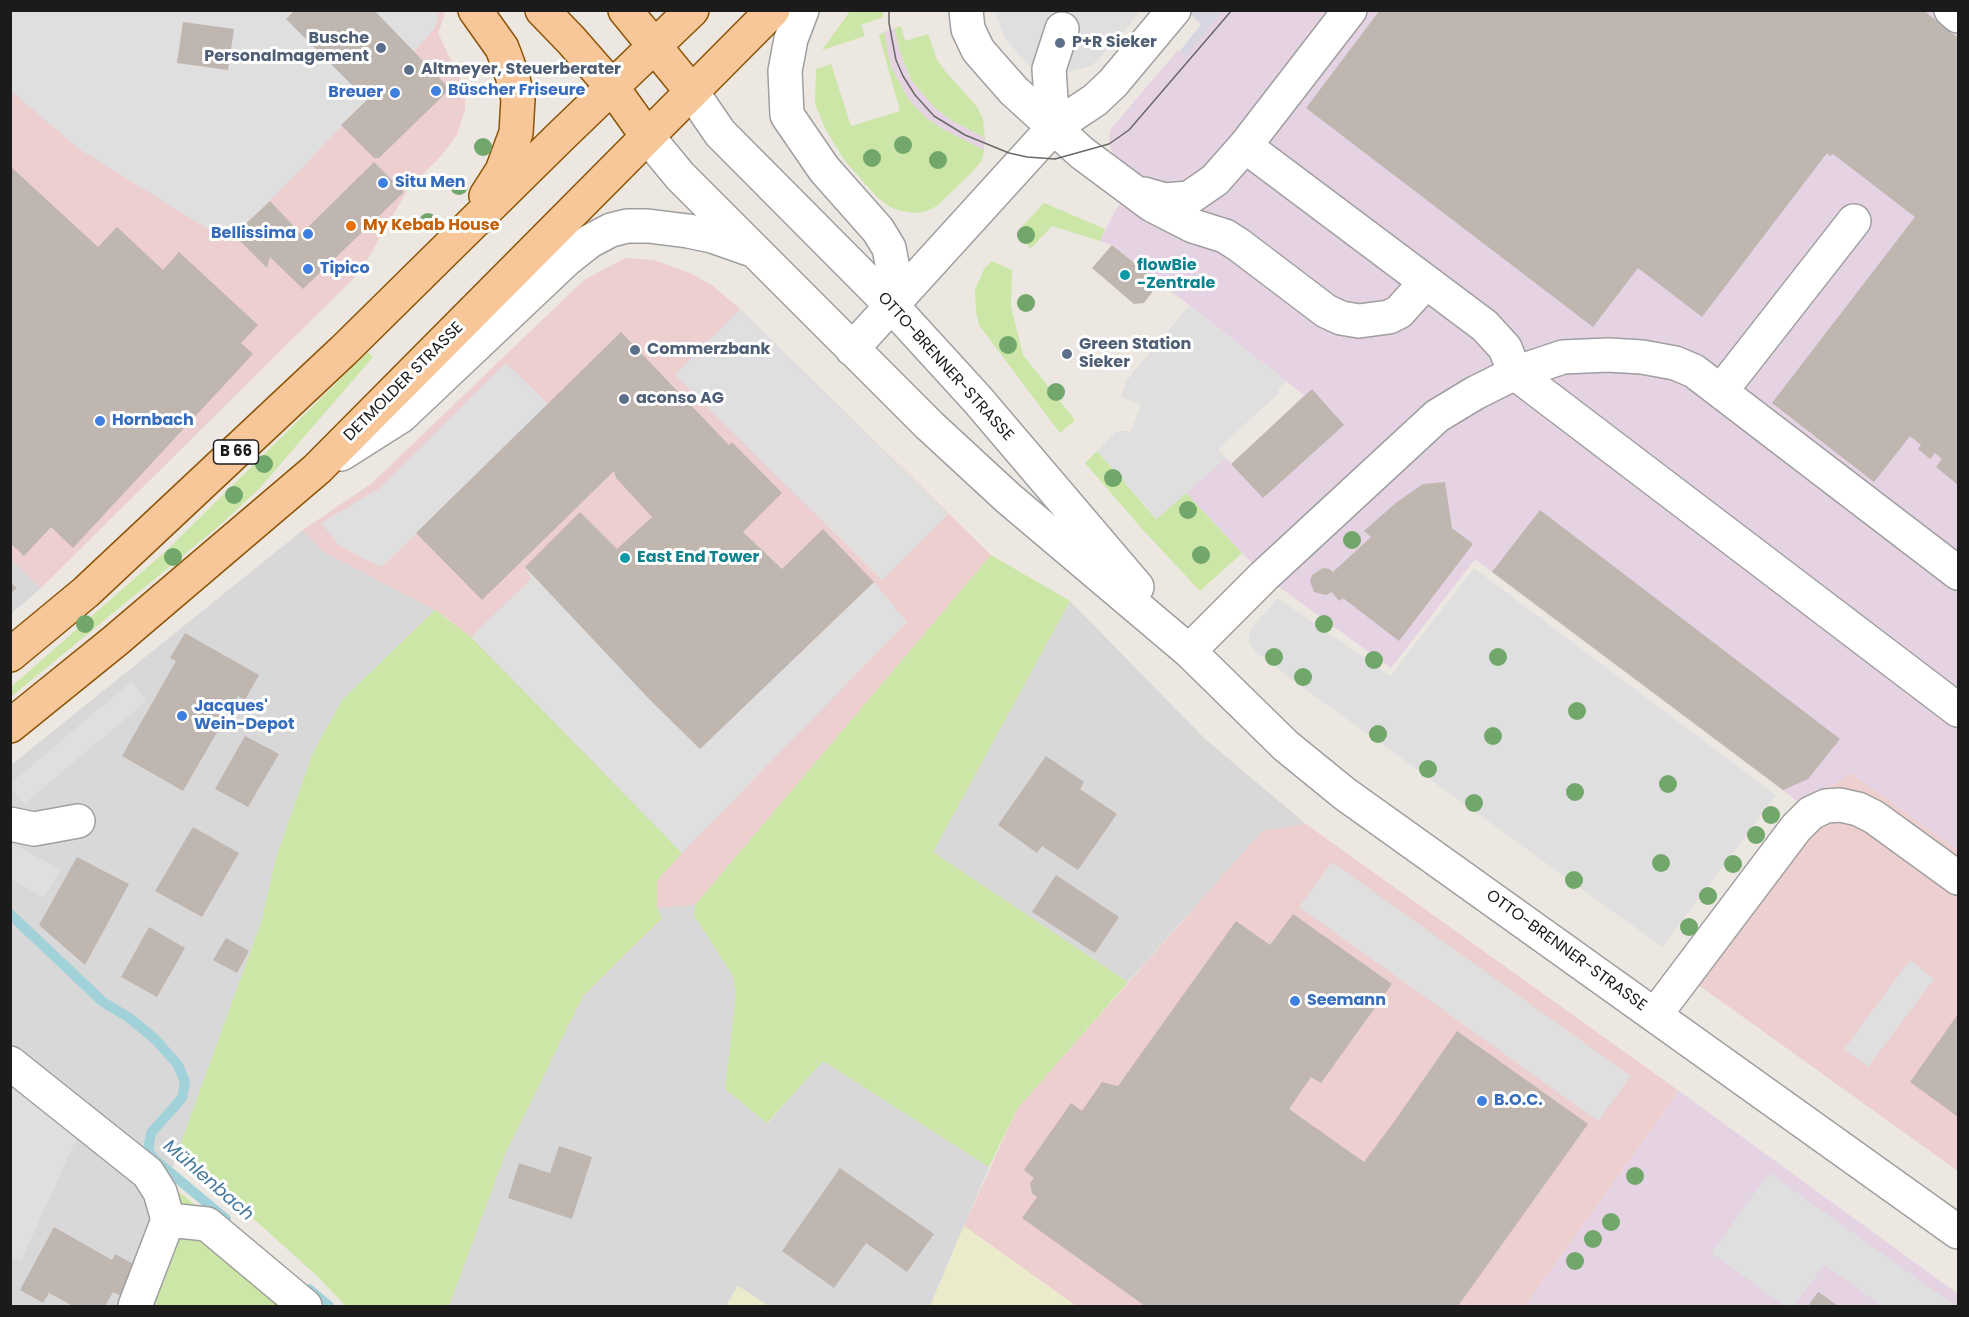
<!DOCTYPE html>
<meta charset="utf-8">
<style>
body{margin:0}
#map{position:relative;width:1969px;height:1317px;overflow:hidden;background:#ece7e0;font-family:Poppins,sans-serif}
canvas{display:block}
.frame{position:absolute;inset:0;border:12px solid #1b1b1b;pointer-events:none}
</style>
<div id="map">
<canvas width="1969" height="1317"></canvas>
<div class="frame"></div>
</div>
<script>
const ctx = document.querySelector('canvas').getContext('2d');
ctx.lineJoin = 'round';
function fillPath(path, color) {
  ctx.fillStyle = color;
  ctx.fill(path, 'evenodd');
}
function toPath(rows) {
  const path = new Path2D();
  for (const r of rows) {
    path.moveTo(r[0], r[1]);
    for (let i = 2; i < r.length; i += 2) path.lineTo(r[i], r[i + 1]);
  }
  return path;
}
function trace(path, color, width, dash) {
  ctx.strokeStyle = color;
  ctx.lineWidth = width;
  ctx.lineCap = dash ? 'butt' : 'round';
  ctx.setLineDash(dash || []);
  ctx.stroke(path);
}
function drawText(font, color, halo, rows, align = 'center') {
  ctx.font = font + ' Poppins,sans-serif';
  ctx.lineWidth = 6;
  ctx.setLineDash([]);
  ctx.textBaseline = 'middle';
  ctx.strokeStyle = halo;
  ctx.fillStyle = color;
  for (const [text, x, y, turn = 0] of rows) {
    ctx.save();
    ctx.translate(x, y);
    ctx.rotate((+turn || 0) * Math.PI / 180);
    ctx.textAlign = isNaN(turn) ? turn : align;
    if (halo) ctx.strokeText(text, 0, 0);
    ctx.fillText(text, 0, 0);
    ctx.restore();
  }
}
fillPath(toPath([
 [303,530,322,551,435,610,342,700,276,858,262,920,178,1151,125,1306,11,1306,11,765],
 [10,560,41,588,11,614,10,614],
 [1070,601,1205,739,1306,824,1262,831,1128,982,933,852],
 [695,905,694,915,733,976,736,995,725,1089,768,1123,823,1060,989,1167,930,1306,768,1306,738,1286,726,1306,449,1306,506,1152,583,996,662,918,657,908]
]), '#d9d8d8');
fillPath(toPath([
 [10,11,442,11,445,14,438,33,461,81,465,95,465,109,457,135,441,156,408,189,360,272,41,588,11,560],
 [625,258,654,260,692,274,713,286,740,309,991,555,695,905,657,908,657,881,682,853,451,621,435,610,322,551,303,530,372,483,584,280],
 [1851,773,1958,850,1958,1171,1672,966,1797,801,1838,782],
 [1306,824,1679,1091,1525,1306,1076,1306,964,1226,1017,1109,1262,831]
]), '#edcfd0');
fillPath(toPath([
 [1223,11,1958,11,1958,850,1851,773,1838,782,1797,801,1475,559,1391,668,1264,576,1186,493,1226,458,1232,464,1304,395,1112,245,1100,241,1116,209,1140,179,1115,158,1109,144,1110,130,1178,50,1185,55],
 [895,28,899,49,911,80,935,108,951,120,985,138,984,150,943,129,925,117,909,100,891,67,886,48,884,32],
 [1679,1091,1958,1294,1958,1306,1525,1306]
]), '#e5d2e3');
fillPath(toPath([
 [964,1226,1076,1306,930,1306],
 [738,1286,768,1306,726,1306]
]), '#ebebcb');
fillPath(toPath([
 [850,11,883,11,883,17,861,25,865,36,822,50],
 [901,26,905,41,928,34,937,60,945,71,977,107,983,119,985,138,951,120,935,108,911,80,899,49,895,28],
 [884,32,891,67,909,100,925,117,943,129,984,150,982,160,974,170,937,206,927,211,915,213,901,211,890,207,878,198,845,161,826,130,815,104,816,69,831,64,851,126,900,111,879,35],
 [1044,203,1105,229,1100,241,1052,226,1030,249,1019,230],
 [992,261,1012,270,1011,307,1023,355,1075,420,1060,433,979,325,976,312,975,290,984,269],
 [368,352,373,357,258,490,219,526,11,697,11,687,166,551],
 [1097,451,1156,519,1186,493,1242,553,1200,591,1143,530,1085,463],
 [991,555,1070,601,933,852,1128,982,1017,1109,989,1167,823,1061,767,1123,725,1089,736,995,733,976,694,915,695,905],
 [435,610,471,637,682,853,657,881,657,908,662,918,583,996,506,1152,449,1306,346,1306,314,1273,178,1151,262,920,276,858,312,755,342,700],
 [167,1182,318,1306,125,1306]
]), '#cbe6a6');
fillPath(toPath([
 [295,10,367,100,270,201,227,241,79,149,11,91,11,11],
 [183,22,234,29,228,70,177,63],
 [374,11,435,11,439,15,434,29,414,52],
 [995,11,1141,11,1098,60,1090,66,1065,73,1042,71,1029,65,1005,39],
 [1189,306,1287,382,1278,388,1279,393,1218,449,1226,458,1157,519,1097,451,1117,431,1131,431,1141,405,1121,396,1127,380],
 [740,309,948,514,882,580,675,375],
 [506,363,548,404,382,567,360,557,339,545,321,523,380,488],
 [525,567,700,749,874,582,907,622,682,853,471,637,531,579],
 [1474,568,1776,795,1662,947,1286,675,1254,650,1249,641,1250,630,1278,598,1390,676],
 [131,682,147,701,24,804,11,788,11,783],
 [11,842,60,870,44,898,11,879],
 [1332,862,1631,1076,1598,1121,1299,907],
 [1910,960,1934,979,1868,1067,1844,1049],
 [10,1078,80,1131,21,1261,11,1256],
 [1769,1173,1956,1306,1882,1306,1824,1265,1794,1306,1785,1306,1711,1253]
]), '#dfdfdf');
fillPath(toPath([
 [1192,11,1223,11,1185,56,1180,51,1201,24,1190,14]
]), '#d5d6e2');
trace(toPath([
 [10,914,103,1002,128,1017,155,1039,178,1065,185,1082,182,1098,151,1133,148,1150,153,1158,226,1219],
 [309,1289,329,1306]
]), '#a1d1d9', 10);
fillPath(toPath([
 [295,10,374,10,450,89,379,158,374,158,341,125,367,100,286,19],
 [1380,10,1923,10,1958,38,1958,485,1936,467,1942,459,1935,453,1930,459,1918,449,1921,445,1910,436,1874,482,1772,403,1915,217,1833,154,1830,156,1827,153,1702,317,1638,268,1593,327,1306,108],
 [183,22,234,29,228,70,177,63],
 [374,162,404,192,303,289,270,257,267,268,234,235,270,201,301,234],
 [10,166,98,247,117,227,163,270,179,252,258,325,241,343,253,354,73,548,51,527,24,556,10,543,12,490,10,489],
 [1112,245,1159,283,1144,303,1134,304,1092,268],
 [621,332,729,445,732,442,782,493,743,532,782,569,823,529,874,582,700,749,651,701,525,567,580,512,617,549,652,517,616,478,614,471,482,600,416,533],
 [1312,389,1344,425,1263,498,1231,464],
 [1445,482,1452,528,1473,544,1399,641,1343,598,1339,601,1332,592,1326,595,1314,592,1310,581,1312,575,1323,568,1329,569,1333,572,1371,537,1364,531,1397,502,1423,484],
 [1540,510,1840,739,1808,779,1783,790,1492,572],
 [10,582,17,588,10,594],
 [185,633,259,675,245,700,238,696,183,791,122,756,176,661,170,658],
 [245,736,279,754,248,807,215,789],
 [1046,756,1084,782,1080,789,1117,814,1078,870,1042,846,1037,853,998,825],
 [193,827,239,853,202,917,155,891],
 [77,857,129,884,85,965,39,925],
 [1056,875,1119,917,1095,953,1032,912],
 [1293,914,1392,984,1321,1083,1311,1077,1289,1109,1364,1162,1396,1119,1457,1031,1588,1124,1458,1306,1145,1306,1022,1218,1037,1197,1032,1193,1030,1183,1034,1178,1024,1170,1071,1103,1082,1111,1102,1082,1118,1086,1236,921,1270,945],
 [149,927,185,948,157,997,121,977],
 [226,938,249,951,237,973,213,960],
 [1958,1014,1958,1117,1910,1082],
 [559,1146,592,1157,572,1219,508,1198,519,1163,550,1173],
 [840,1168,934,1234,907,1272,866,1243,834,1288,782,1251],
 [54,1227,112,1260,115,1254,135,1265,131,1279,121,1296,113,1292,105,1306,73,1306,49,1293,43,1303,20,1290],
 [1818,1292,1823,1295,1838,1306,1808,1306]
]), '#c0b6b0');
const minor = toPath([
 [802,10,791,39,785,71,787,115,824,169,878,230,889,248,895,279,892,306],
 [966,10,968,29,978,50,991,65,1014,91,1082,153,1152,205,1193,226,1225,236,1239,245,1326,311,1341,318,1359,321,1389,317,1399,312,1426,282],
 [1951,10,1958,16],
 [692,92,720,133,892,306,977,399,1137,587],
 [1053,128,1049,69,1062,29],
 [647,136,680,176,929,425,1008,498,1189,651,1286,746,1345,794,1958,1232],
 [1245,146,1485,326,1505,348,1515,373,1958,710],
 [1144,194,1165,200,1189,198,1215,180,1245,146,1350,10],
 [852,349,1053,128,1095,100,1113,83,1174,10],
 [1721,391,1854,221],
 [341,454,401,416,567,259,590,241,611,230,627,226,648,226,688,231,712,236,749,249],
 [1189,651,1264,576,1437,416,1475,393,1515,373,1563,357,1608,355,1642,357,1675,363,1694,371,1958,573],
 [10,824,34,829,78,821],
 [1655,1015,1796,828,1811,813,1826,806,1840,805,1858,809,1874,817,1958,878],
 [10,1063,148,1173,160,1192,168,1220,135,1306],
 [168,1220,207,1224,305,1306]
]);
const major = toPath([
 [475,10,502,48,512,75,518,99,516,133,502,171,486,196],
 [542,10,571,40,612,87,647,136],
 [625,10,692,92],
 [10,655,86,592,344,350,561,136,692,10],
 [10,726,115,641,317,469,773,10]
]);
trace(minor, '#9f9f9f', 36);
trace(major, '#8c5405', 36);
trace(minor, '#fff', 33);
trace(major, '#f8c799', 33);
trace(toPath([
 [889,10,889,23,896,60,903,76,915,95,934,116,965,135,1009,153,1027,157,1055,159,1109,144,1129,130,1232,10]
]), '#696969', 1.5);
ctx.fillStyle = '#72a76c';
for (const [x, y] of [
 [903,145],
 [483,147],
 [872,158],
 [938,160],
 [459,186],
 [428,222],
 [1026,235],
 [1026,303],
 [1008,345],
 [1056,392],
 [264,464],
 [1113,478],
 [234,495],
 [1188,510],
 [1352,540],
 [1201,555],
 [173,557],
 [85,624],
 [1324,624],
 [1274,657],
 [1498,657],
 [1374,660],
 [1303,677],
 [1577,711],
 [1378,734],
 [1493,736],
 [1428,769],
 [1668,784],
 [1575,792],
 [1474,803],
 [1771,815],
 [1756,835],
 [1661,863],
 [1733,864],
 [1574,880],
 [1708,896],
 [1689,927],
 [1635,1176],
 [1611,1222],
 [1593,1239],
 [1575,1261]
]) {
  ctx.beginPath();
  ctx.arc(x, y, 9, 0, 2 * Math.PI);
  ctx.fill();
}
for (const [x, y, r, color] of [
 [1060,43,6,"#5c6f8a"],
 [381,48,6,"#5c6f8a"],
 [409,70,6,"#5c6f8a"],
 [436,91,6,"#3f7fe0"],
 [395,93,6,"#3f7fe0"],
 [383,183,6,"#3f7fe0"],
 [351,226,6,"#e8710a"],
 [308,234,6,"#3f7fe0"],
 [308,269,6,"#3f7fe0"],
 [1125,275,6,"#0f9aa8"],
 [635,350,6,"#5c6f8a"],
 [1067,354,6,"#5c6f8a"],
 [624,399,6,"#5c6f8a"],
 [100,421,6,"#3f7fe0"],
 [625,558,6,"#0f9aa8"],
 [182,716,6,"#3f7fe0"],
 [1295,1001,6,"#3f7fe0"],
 [1482,1101,6,"#3f7fe0"]
]) {
  const dot = new Path2D();
  dot.arc(x, y, r, 0, 2 * Math.PI);
  ctx.fillStyle = color;
  ctx.fill(dot);
  trace(dot, '#fff', 2);
}
for (const [x, y, w] of [
 [236,452,45]
]) {
  const box = new Path2D();
  box.roundRect(x - w / 2, y - 12, w, 24, 4.5);
  ctx.fillStyle = '#fff';
  ctx.fill(box);
  trace(box, '#1b1b1b', 1.5);
}
drawText('bold 15px', '#1b1b1b', null, [
 ["B 66",236,452]
]);
drawText('bold 16px', '#4e5e75', '#fff', [
 ["Busche",369,39,"right"],
 ["Personalmagement",369,57,"right"],
 ["P+R Sieker",1072,43],
 ["Altmeyer, Steuerberater",421,70],
 ["Green Station",1079,345],
 ["Sieker",1079,363],
 ["Commerzbank",647,350],
 ["aconso AG",636,399]
], 'left');
drawText('bold 16px', '#366cbe', '#fff', [
 ["Büscher Friseure",448,91],
 ["Breuer",383,93,"right"],
 ["Situ Men",395,183],
 ["Bellissima",296,234,"right"],
 ["Tipico",320,269],
 ["Hornbach",112,421],
 ["Jacques'",194,707],
 ["Wein-Depot",194,725],
 ["Seemann",1307,1001],
 ["B.O.C.",1494,1101]
], 'left');
drawText('bold 16px', '#c56008', '#fff', [
 ["My Kebab House",363,226]
], 'left');
drawText('bold 16px', '#0d838f', '#fff', [
 ["flowBie",1137,266],
 ["-Zentrale",1137,284],
 ["East End Tower",637,558]
], 'left');
drawText('16px', '#1b1b1b', '#fff', [
 ["OTTO-BRENNER-STRASSE",945,367,48],
 ["DETMOLDER STRASSE",404,382,-45],
 ["OTTO-BRENNER-STRASSE",1566,951,36]
]);
drawText('italic 18px', '#487a9f', '#fff', [
 ["Mühlenbach",208,1181,41]
]);
</script>
